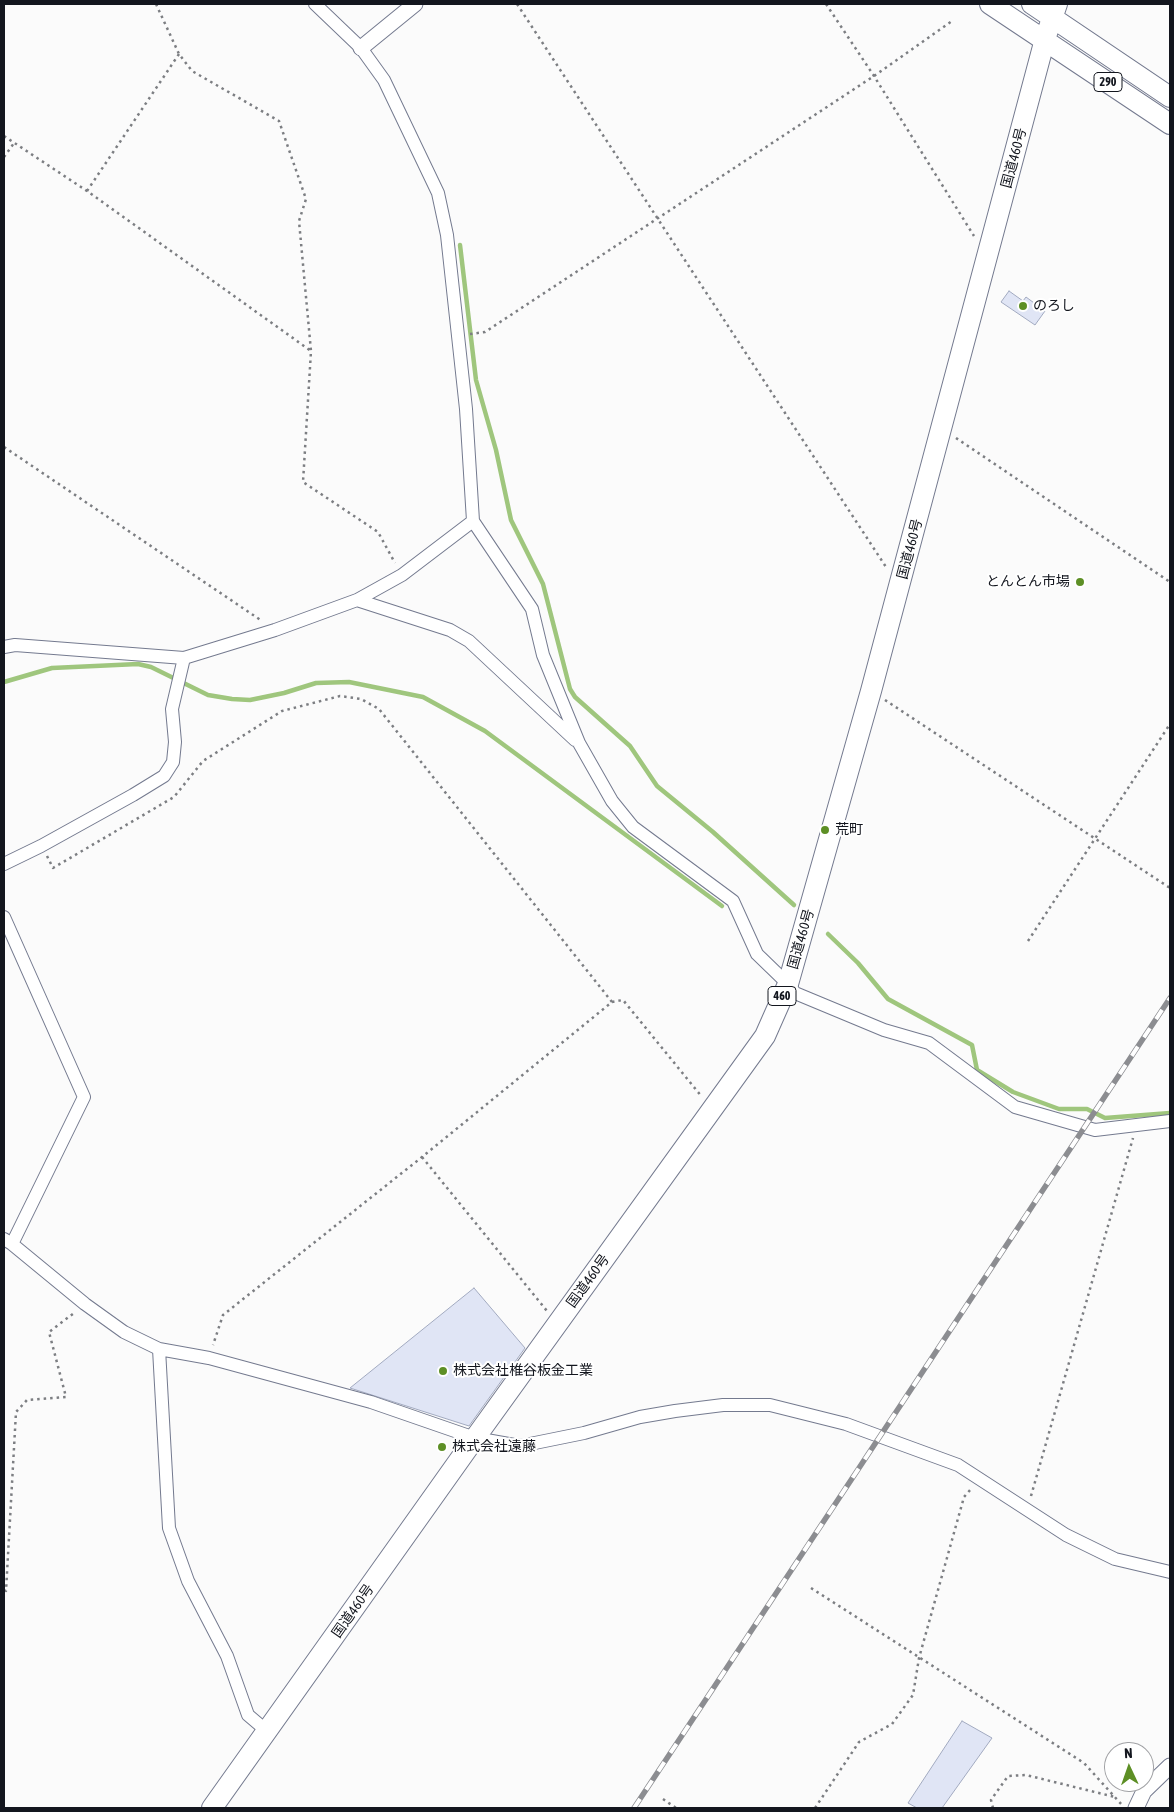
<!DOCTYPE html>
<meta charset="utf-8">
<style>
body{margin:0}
#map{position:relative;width:1174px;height:1812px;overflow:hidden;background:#fbfbfb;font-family:"Asap Condensed",sans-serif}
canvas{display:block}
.frame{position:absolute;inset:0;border:5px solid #13161e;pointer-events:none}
.north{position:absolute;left:1104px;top:1742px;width:50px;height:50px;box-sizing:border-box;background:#fff;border:1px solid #a1a2a5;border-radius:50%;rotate:357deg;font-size:14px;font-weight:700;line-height:20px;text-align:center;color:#13161e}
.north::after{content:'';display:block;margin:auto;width:18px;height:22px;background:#5d8f25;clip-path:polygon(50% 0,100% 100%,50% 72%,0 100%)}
</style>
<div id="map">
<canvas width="1174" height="1812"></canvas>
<div class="frame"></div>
<div class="north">N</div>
</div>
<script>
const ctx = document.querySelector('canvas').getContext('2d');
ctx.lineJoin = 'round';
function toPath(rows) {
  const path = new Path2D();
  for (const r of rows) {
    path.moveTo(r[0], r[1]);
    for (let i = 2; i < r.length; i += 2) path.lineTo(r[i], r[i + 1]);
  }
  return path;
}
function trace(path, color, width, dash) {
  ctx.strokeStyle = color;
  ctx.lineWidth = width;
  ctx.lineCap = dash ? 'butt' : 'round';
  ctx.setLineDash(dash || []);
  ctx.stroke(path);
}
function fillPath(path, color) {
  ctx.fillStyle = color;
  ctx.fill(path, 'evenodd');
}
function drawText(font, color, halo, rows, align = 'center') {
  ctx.font = font + ' "Asap Condensed","Noto Sans JP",sans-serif';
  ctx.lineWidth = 4;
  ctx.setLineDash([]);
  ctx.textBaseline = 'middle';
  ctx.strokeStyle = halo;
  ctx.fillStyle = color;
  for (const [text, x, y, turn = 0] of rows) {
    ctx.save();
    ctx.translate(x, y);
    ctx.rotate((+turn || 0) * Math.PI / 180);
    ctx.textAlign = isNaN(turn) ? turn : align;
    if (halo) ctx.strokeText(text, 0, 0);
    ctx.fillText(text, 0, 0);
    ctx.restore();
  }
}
trace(toPath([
 [460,245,476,380,496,450,511,520,543,584,570,689,575,697,630,746,657,786,713,832,794,905],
 [4,682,52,668,138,664,151,667,208,695,232,699,250,700,284,693,316,683,349,682,423,697,485,731,722,906],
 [828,934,858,963,888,999,972,1045,977,1070,1013,1092,1059,1109,1087,1109,1105,1118,1170,1113]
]), '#9fc67d', 4.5);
const building = toPath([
 [1009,291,1023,301,1026,297,1045,311,1035,325,1001,302,1009,291],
 [474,1288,525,1348,469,1426,350,1388,474,1288],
 [962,1721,992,1738,942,1808,917,1808,908,1803,962,1721]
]);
fillPath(building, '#e0e5f5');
trace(building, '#a2aac0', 1);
const minor = toPath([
 [315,4,361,48,384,80,438,193,447,235,466,409,473,521,532,609,543,655,579,743,612,801,633,827,733,901,757,954,788,984,795,993,884,1030,929,1043,1015,1107,1095,1130,1170,1121],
 [357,600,450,630,469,641,575,740],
 [4,647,15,645,184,658,275,630,357,600,402,575,473,521],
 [4,864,41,846,133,795,164,776,173,762,175,742,172,709,184,658],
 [4,917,84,1097,12,1244],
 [4,1239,12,1244,85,1304,124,1332,159,1349,209,1358,371,1402,475,1438,520,1446,584,1433,640,1417,675,1411,723,1405,770,1405,846,1424,958,1465,1066,1535,1115,1559,1170,1572],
 [159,1349,169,1528,188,1581,227,1656,248,1715,268,1732]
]);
const tertiary = toPath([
 [361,48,415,4],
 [1136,1808,1144,1791,1170,1766]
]);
const trunk = toPath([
 [990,4,1170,124],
 [1032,4,1170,97],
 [212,1808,475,1438,765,1036,788,984,871,691,1045,39,1057,4]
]);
trace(minor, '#747a8f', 14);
trace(tertiary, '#747a8f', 17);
trace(trunk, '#747a8f', 22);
trace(toPath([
 [156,4,179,54,192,71,279,121,306,199,299,221,311,351,303,482,378,532,395,563],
 [517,4,886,567],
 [826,4,874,76,974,236],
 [4,136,87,191,311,351],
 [4,157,14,143],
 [87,191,179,54],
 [470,334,485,332,874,76,952,21],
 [956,438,1170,582],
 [4,447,262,621],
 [885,700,1170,888],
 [47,856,53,868,174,797,203,761,282,711,340,696,361,699,379,709,612,1002,422,1157,223,1315,213,1345],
 [1028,941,1170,724],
 [612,1002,623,1000,702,1097],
 [422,1157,547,1311],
 [1031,1496,1133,1138],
 [811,1588,1084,1763,1122,1805],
 [4,1590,6,1591,16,1412,27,1400,66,1397,49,1332,74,1313],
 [663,1799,676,1808],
 [815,1808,859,1742,892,1724,913,1695,919,1658,964,1497,971,1489],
 [993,1808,991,1800,1008,1776,1026,1775,1115,1797]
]), '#7c7e82', 2.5, [2.5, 4]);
trace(minor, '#fff', 12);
trace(tertiary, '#fff', 15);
trace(trunk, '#fff', 20);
const rail = toPath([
 [634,1808,1170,998]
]);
trace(rail, '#8c8d91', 5.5);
trace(rail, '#fff', 4, [11]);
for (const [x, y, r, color] of [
 [1023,306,5,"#5d8f25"],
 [1080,582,5,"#5d8f25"],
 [825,830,5,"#5d8f25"],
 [443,1371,5,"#5d8f25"],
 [442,1447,5,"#5d8f25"]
]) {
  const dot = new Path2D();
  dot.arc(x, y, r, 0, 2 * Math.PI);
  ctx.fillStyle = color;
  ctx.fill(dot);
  trace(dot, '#fff', 2);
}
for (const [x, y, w] of [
 [1108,82,28],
 [782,996,28]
]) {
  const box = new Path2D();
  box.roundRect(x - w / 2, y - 9.5, w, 19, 4);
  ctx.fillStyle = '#fff';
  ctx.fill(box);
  trace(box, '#13161e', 1);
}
drawText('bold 12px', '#13161e', null, [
 ["290",1108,82],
 ["460",782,996]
]);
drawText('14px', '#13161e', '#fff', [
 ["国道460号",1014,158,-75],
 ["国道460号",910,549,-75],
 ["国道460号",801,939,-74],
 ["国道460号",588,1281,-54],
 ["国道460号",353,1611,-55]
]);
drawText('14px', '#13161e', '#fff', [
 ["のろし",1033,306],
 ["とんとん市場",1070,582,"right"],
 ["荒町",835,830],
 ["株式会社椎谷板金工業",453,1371],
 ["株式会社遠藤",452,1447]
], 'left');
</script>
